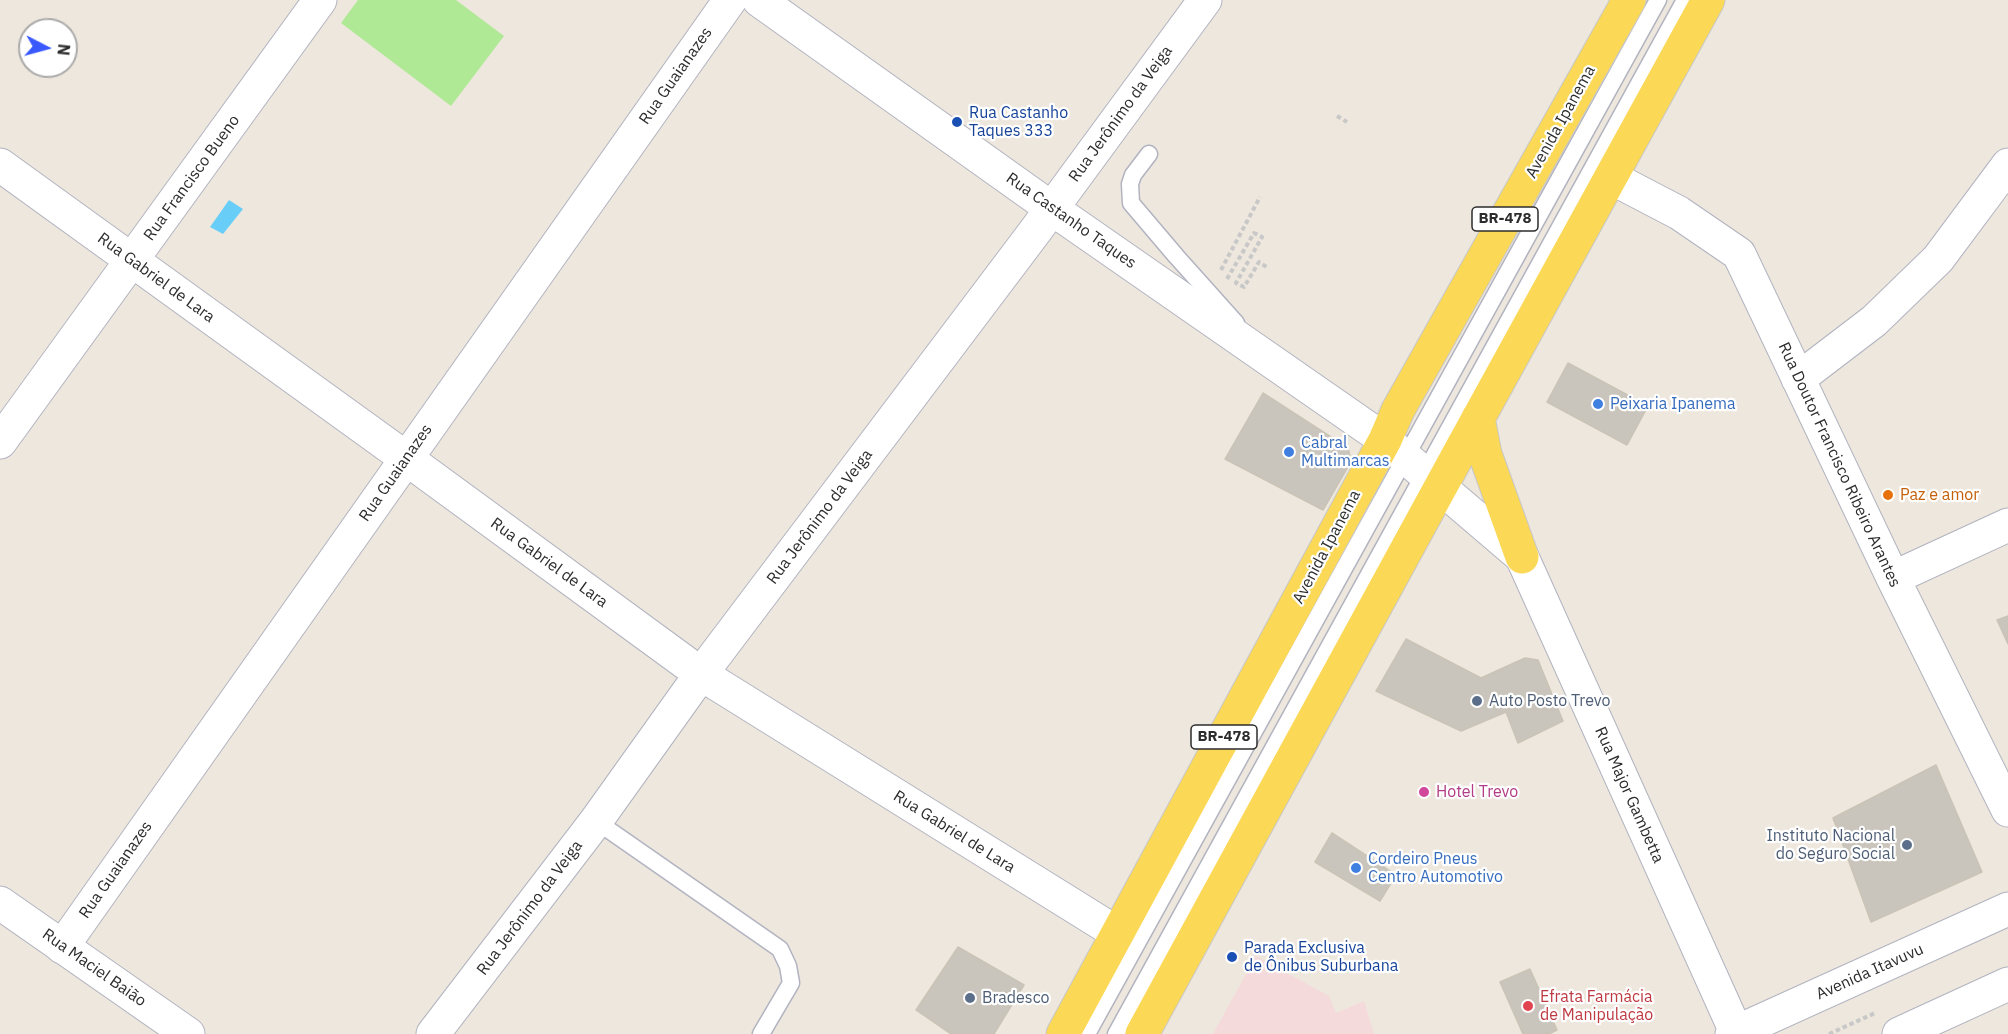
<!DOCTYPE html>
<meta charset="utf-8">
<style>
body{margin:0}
#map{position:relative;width:2008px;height:1034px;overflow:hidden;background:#eee7dd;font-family:"IBM Plex Sans",sans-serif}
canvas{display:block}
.north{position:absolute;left:18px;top:18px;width:60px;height:60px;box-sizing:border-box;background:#fff;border:2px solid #ababab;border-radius:50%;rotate:96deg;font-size:16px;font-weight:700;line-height:24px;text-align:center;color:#2c2c2c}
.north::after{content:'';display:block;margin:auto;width:21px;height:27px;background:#3959ff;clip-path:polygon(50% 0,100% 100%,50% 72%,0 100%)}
</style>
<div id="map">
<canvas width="2008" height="1034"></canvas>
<div class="north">N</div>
</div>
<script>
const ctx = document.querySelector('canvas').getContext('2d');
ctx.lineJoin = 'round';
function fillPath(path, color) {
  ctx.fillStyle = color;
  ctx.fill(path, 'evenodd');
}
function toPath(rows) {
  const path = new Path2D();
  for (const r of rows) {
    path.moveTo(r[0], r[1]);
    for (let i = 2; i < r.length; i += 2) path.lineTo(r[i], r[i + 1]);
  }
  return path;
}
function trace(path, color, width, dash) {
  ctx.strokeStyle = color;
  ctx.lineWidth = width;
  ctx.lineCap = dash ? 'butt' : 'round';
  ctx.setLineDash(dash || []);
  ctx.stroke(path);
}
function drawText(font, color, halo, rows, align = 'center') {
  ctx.font = font + ' "IBM Plex Sans",sans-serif';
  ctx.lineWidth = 4.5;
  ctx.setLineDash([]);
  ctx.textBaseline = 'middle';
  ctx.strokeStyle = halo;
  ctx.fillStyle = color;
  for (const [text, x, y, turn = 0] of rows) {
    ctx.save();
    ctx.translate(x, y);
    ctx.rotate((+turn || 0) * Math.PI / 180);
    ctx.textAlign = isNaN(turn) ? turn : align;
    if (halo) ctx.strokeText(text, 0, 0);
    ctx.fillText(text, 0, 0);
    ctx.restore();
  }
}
fillPath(toPath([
 [1256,956,1329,996,1336,1013,1364,1001,1374,1034,1213,1034]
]), '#f5dadb');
fillPath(toPath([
 [358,0,456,0,504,36,451,106,341,23]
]), '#b0e996');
fillPath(toPath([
 [229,200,243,209,223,234,210,227]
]), '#69cef7');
const building = toPath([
 [1568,363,1648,406,1627,445,1547,402,1568,363],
 [1263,393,1348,448,1350,456,1349,465,1323,510,1225,459,1263,393],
 [2008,616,2008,644,1997,620,2008,616],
 [1406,639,1481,678,1525,658,1538,660,1563,721,1518,743,1506,712,1461,731,1376,691,1406,639],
 [1936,765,1982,872,1871,922,1833,818,1936,765],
 [1332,833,1396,875,1380,901,1315,862,1332,833],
 [958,947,1024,985,994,1034,951,1034,916,1010,958,947],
 [1530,969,1557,1030,1549,1034,1523,1034,1500,982,1530,969]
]);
fillPath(building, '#c9c5bc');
trace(building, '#cac4b6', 1.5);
const lane = toPath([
 [1149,154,1133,175,1130,184,1131,203,1176,256,1236,323],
 [596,821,780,949,788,966,791,983,761,1034],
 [1087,1034,1658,0],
 [1116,1034,1685,0]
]);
const street = toPath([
 [0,165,407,459,701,674,1117,933],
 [1610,177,1679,213,1739,254,1893,578,2008,810],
 [1798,379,1874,321,1938,259,2008,165],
 [0,442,320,0],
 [1893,578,2008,525],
 [62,947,730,0],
 [433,1034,596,821,701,674,1036,230,1205,0]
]);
const secondary = toPath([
 [759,0,1051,208,1385,440,1522,557,1737,1034],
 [0,903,188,1034],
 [1732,1034,2008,909],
 [1899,1034,2008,984]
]);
const primary = toPath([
 [1478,418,1485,454,1522,557],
 [1063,1034,1385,440,1398,410,1629,0],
 [1142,1034,1458,455,1708,0]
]);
trace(lane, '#b1b3c0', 19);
trace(street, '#b1b3c0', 35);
trace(secondary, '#b1b3c0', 35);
trace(primary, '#c8c8c8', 35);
trace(toPath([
 [1337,116,1347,122],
 [1221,270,1260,197],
 [1227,279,1254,233,1262,237,1236,283,1244,287,1259,262,1268,268],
 [1829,1034,1875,1013]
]), '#c8c8c8', 4, [4.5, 3]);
trace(lane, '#fff', 16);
trace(street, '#fff', 33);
trace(secondary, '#fff', 33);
trace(primary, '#fbd856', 33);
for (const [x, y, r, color] of [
 [957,122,6,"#1a4fb4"],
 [1598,404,6,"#3f7fe0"],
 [1289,452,6,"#3f7fe0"],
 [1888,495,6,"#e8710a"],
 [1477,701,6,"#5c6f8a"],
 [1424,792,6,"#d1479c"],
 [1907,845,6,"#5c6f8a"],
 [1356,868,6,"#3f7fe0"],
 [1232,957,6,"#1a4fb4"],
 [970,998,6,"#5c6f8a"],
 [1528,1006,6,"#e0444e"]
]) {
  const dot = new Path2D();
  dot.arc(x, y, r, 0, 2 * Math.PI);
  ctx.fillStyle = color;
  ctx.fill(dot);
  trace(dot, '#fff', 2);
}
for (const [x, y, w] of [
 [1505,219,66],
 [1224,737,66]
]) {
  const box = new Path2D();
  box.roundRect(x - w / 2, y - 12, w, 24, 4.5);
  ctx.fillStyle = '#fff';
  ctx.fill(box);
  trace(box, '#2c2c2c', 1.5);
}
drawText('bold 15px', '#2c2c2c', null, [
 ["BR-478",1505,219],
 ["BR-478",1224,737]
]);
drawText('16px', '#2c2c2c', '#fff', [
 ["Rua Guaianazes",676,76,-55],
 ["Rua Jerônimo da Veiga",1121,114,-54],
 ["Avenida Ipanema",1561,122,-61],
 ["Rua Francisco Bueno",192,178,-54],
 ["Rua Castanho Taques",1071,221,35],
 ["Rua Gabriel de Lara",156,278,36],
 ["Rua Doutor Francisco Ribeiro Arantes",1839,465,65],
 ["Rua Guaianazes",396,473,-55],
 ["Rua Jerônimo da Veiga",820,517,-53],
 ["Avenida Ipanema",1327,547,-62],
 ["Rua Gabriel de Lara",549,563,36],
 ["Rua Major Gambetta",1629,795,66],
 ["Rua Gabriel de Lara",954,832,32],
 ["Rua Guaianazes",116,870,-55],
 ["Rua Jerônimo da Veiga",530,908,-53],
 ["Rua Maciel Baião",94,968,35],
 ["Avenida Itavuvu",1870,972,-24]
]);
drawText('16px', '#164399', '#fff', [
 ["Rua Castanho",969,113],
 ["Taques 333",969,131],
 ["Parada Exclusiva",1244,948],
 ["de Ônibus Suburbana",1244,966]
], 'left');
drawText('16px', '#366cbe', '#fff', [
 ["Peixaria Ipanema",1610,404],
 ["Cabral",1301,443],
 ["Multimarcas",1301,461],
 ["Cordeiro Pneus",1368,859],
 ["Centro Automotivo",1368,877]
], 'left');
drawText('16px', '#c56008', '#fff', [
 ["Paz e amor",1900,495]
], 'left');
drawText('16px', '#4e5e75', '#fff', [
 ["Auto Posto Trevo",1489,701],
 ["Instituto Nacional",1895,836,"right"],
 ["do Seguro Social",1895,854,"right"],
 ["Bradesco",982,998]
], 'left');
drawText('16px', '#b23c85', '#fff', [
 ["Hotel Trevo",1436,792]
], 'left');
drawText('16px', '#be3a42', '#fff', [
 ["Efrata Farmácia",1540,997],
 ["de Manipulação",1540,1015]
], 'left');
</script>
